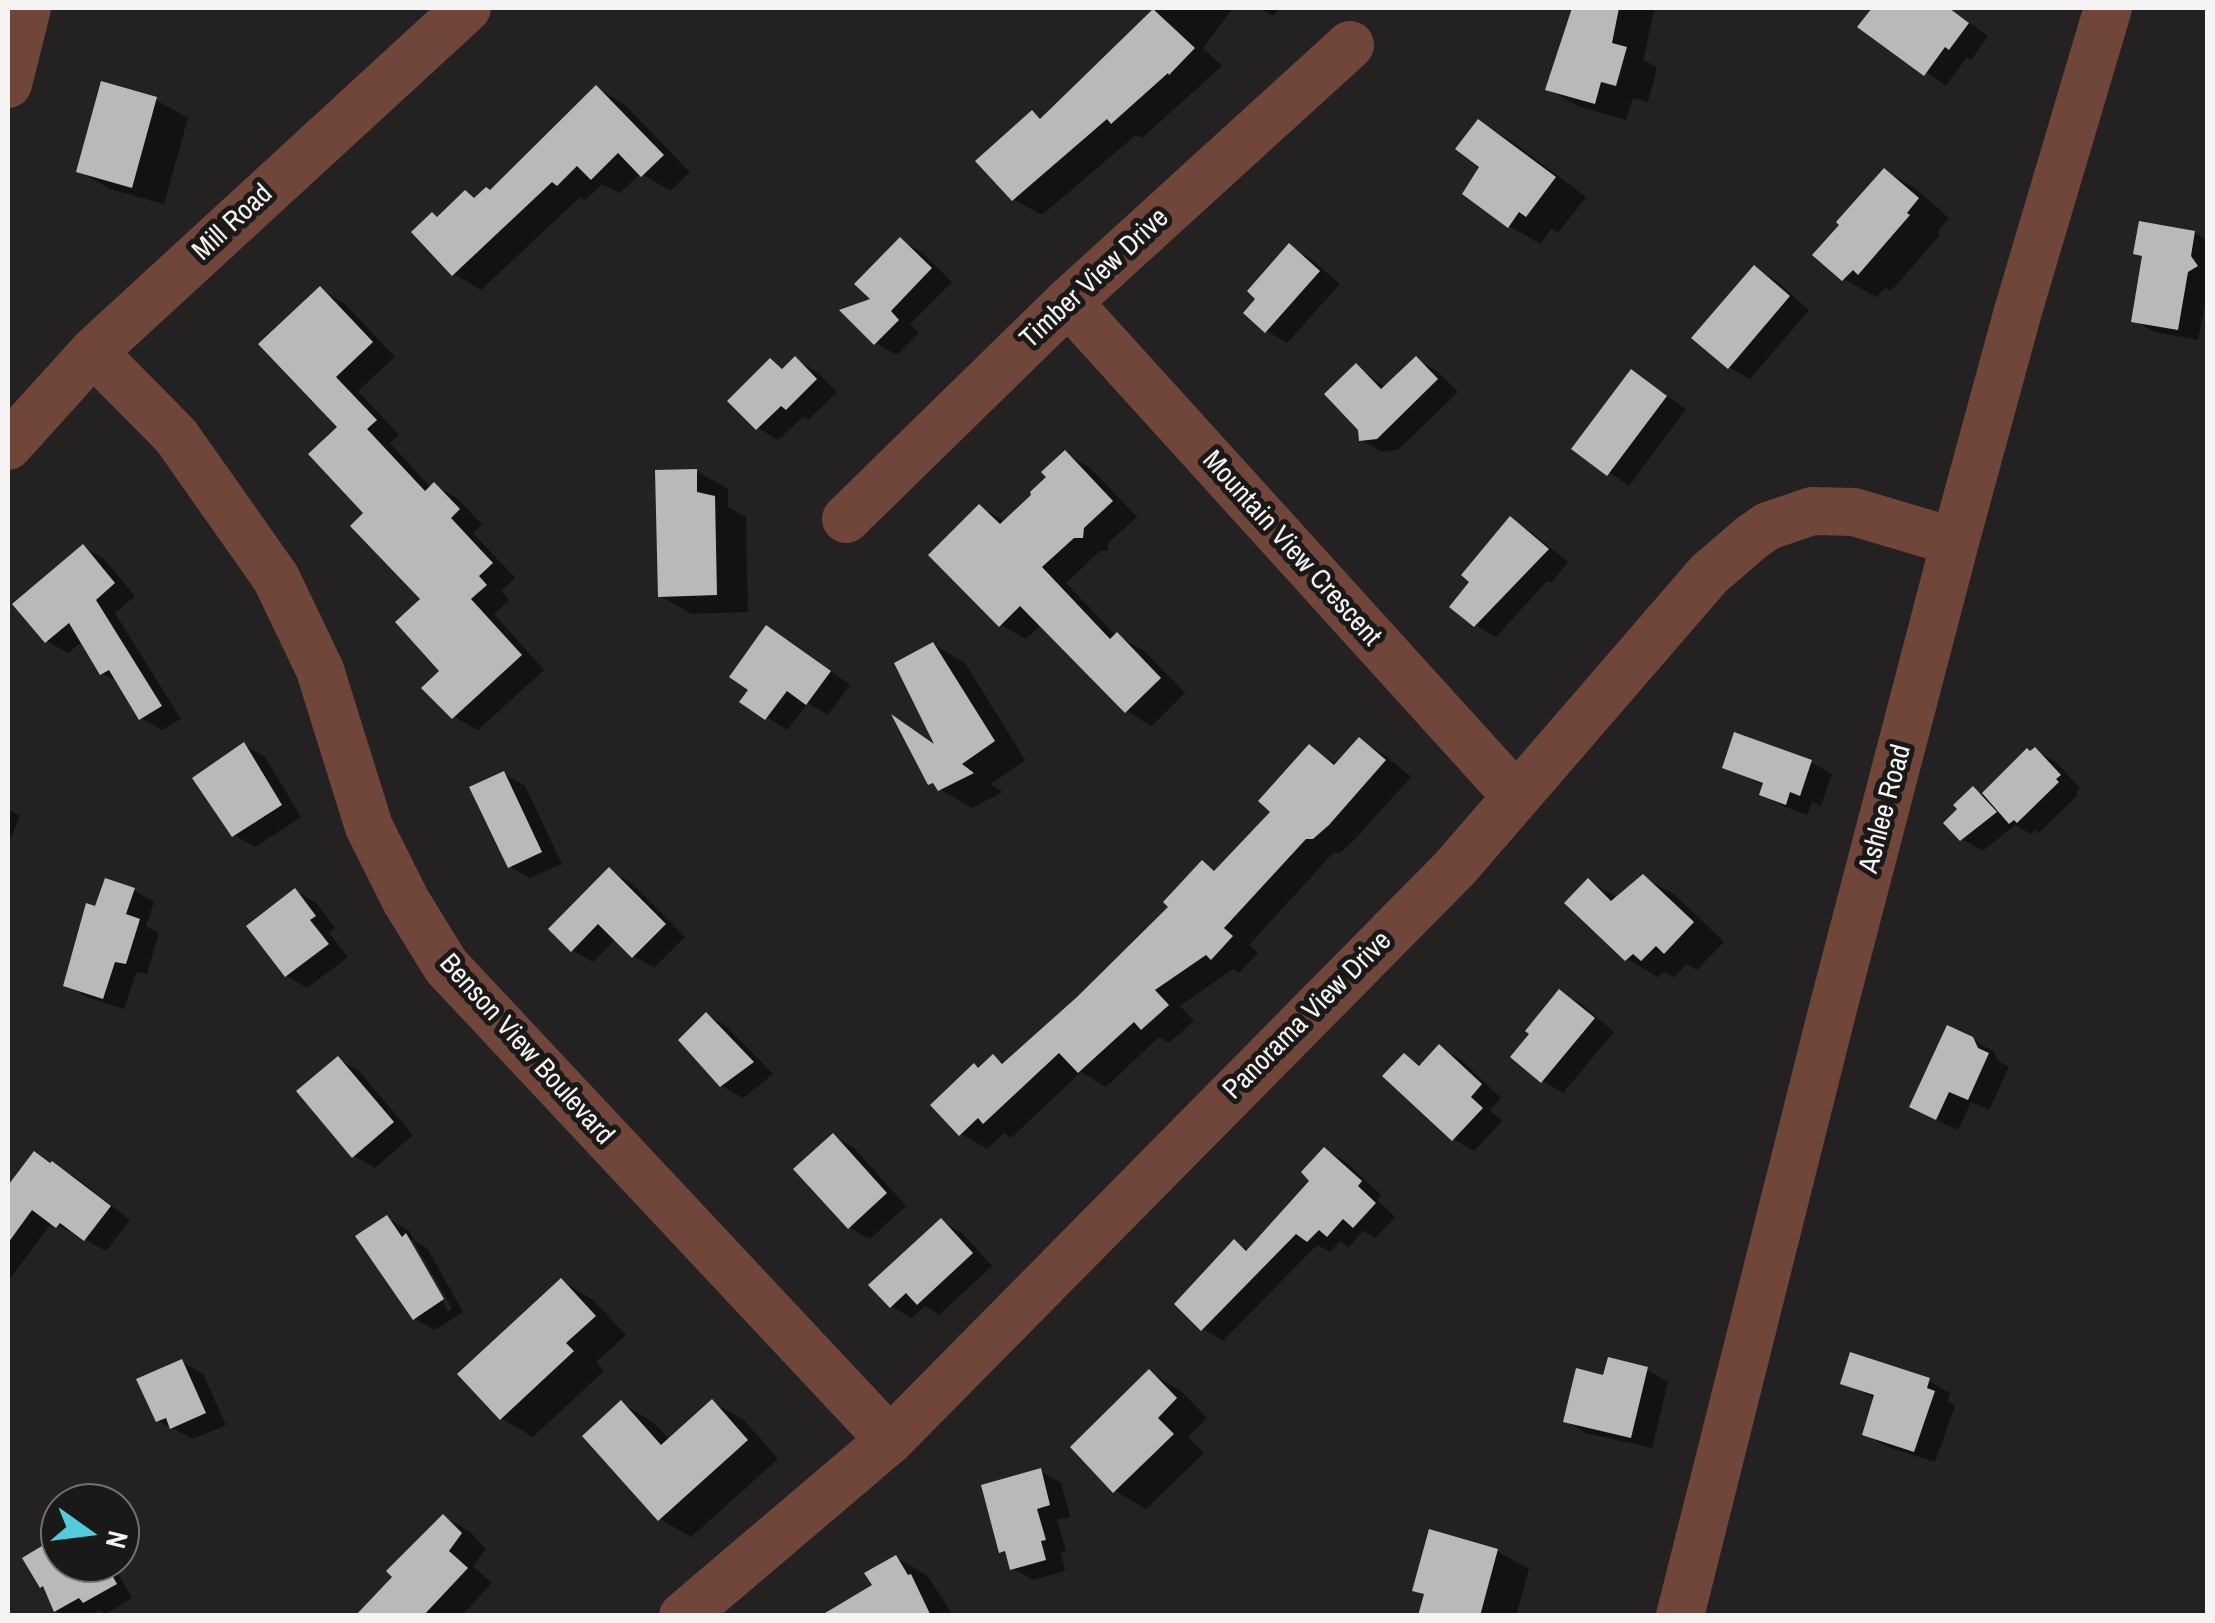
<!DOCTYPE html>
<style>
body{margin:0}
#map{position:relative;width:2215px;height:1623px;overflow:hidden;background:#242122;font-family:"Archivo Narrow",sans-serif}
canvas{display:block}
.frame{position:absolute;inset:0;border:10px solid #f5f3f3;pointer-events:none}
.north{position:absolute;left:40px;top:1483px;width:100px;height:100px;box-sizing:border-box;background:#1b1818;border:2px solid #727070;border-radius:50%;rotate:104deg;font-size:28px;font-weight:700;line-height:40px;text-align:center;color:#f5f3f3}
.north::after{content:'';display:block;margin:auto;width:35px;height:45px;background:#53cbdb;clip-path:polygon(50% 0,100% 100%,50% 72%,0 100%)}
</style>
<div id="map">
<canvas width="2215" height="1623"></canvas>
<div class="frame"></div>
<div class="north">N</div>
</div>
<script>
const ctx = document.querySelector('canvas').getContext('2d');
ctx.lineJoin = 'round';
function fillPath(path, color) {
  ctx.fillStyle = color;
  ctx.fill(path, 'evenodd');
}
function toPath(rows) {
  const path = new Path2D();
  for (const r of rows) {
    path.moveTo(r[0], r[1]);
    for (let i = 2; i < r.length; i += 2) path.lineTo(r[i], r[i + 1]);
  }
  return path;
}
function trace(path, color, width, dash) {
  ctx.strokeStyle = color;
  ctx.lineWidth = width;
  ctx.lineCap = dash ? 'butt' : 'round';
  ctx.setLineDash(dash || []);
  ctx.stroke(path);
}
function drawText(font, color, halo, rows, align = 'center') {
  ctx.font = font + ' "Archivo Narrow",sans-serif';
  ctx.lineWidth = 10;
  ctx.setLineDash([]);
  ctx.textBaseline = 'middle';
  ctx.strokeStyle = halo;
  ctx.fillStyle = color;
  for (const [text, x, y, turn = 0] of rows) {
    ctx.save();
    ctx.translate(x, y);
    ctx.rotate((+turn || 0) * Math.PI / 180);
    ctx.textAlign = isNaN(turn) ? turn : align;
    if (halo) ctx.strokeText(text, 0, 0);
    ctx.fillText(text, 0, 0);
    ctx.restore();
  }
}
fillPath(toPath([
 [1158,8,1233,8,1203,48,1222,66,1142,138,1136,135,1042,215,1013,199,1032,113,1043,119],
 [1259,8,1280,8,1273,16],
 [1573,8,1655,8,1643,60,1657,68,1648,102,1633,98,1626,120,1580,107,1548,89],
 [1875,8,1888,11,1891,8,1949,8,1988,36,1971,60,1967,57,1946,86,1861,26],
 [103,84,156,100,188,118,164,204,110,189,79,171],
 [597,88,624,104,690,172,670,191,641,173,620,193,602,184,586,200,580,197,481,290,454,274,438,219,491,192],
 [1478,122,1510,140,1586,197,1558,233,1551,229,1541,244,1509,226,1482,166],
 [1885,171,1916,189,1949,218,1937,232,1940,235,1891,291,1885,288,1876,297,1844,279],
 [2195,233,2208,241,2208,290,2198,340,2154,332,2134,320,2144,258,2136,253],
 [901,240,921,252,952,282,910,324,919,333,897,355,876,343,844,311,875,300],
 [1290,247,1311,259,1340,284,1287,343,1267,331],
 [1755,268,1775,280,1809,310,1750,379,1729,367],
 [320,289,344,303,395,357,358,391,399,435,390,443,431,488,434,485,458,499,482,524,473,533,515,578,501,591,509,600,494,614,544,670,478,730,454,717,423,599,367,513,341,427],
 [1416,359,1437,371,1458,392,1399,449,1382,452,1361,440,1356,366,1386,388],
 [796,360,817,372,837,392,808,420,803,417,778,440,758,428,771,361,785,370],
 [1632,372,1686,409,1629,486,1575,449],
 [1065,453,1090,468,1137,517,1108,543,1108,551,1100,551,1066,583,1116,636,1143,650,1185,693,1152,726,1127,711,1042,624,1026,639,1001,625,980,507,1006,522,1049,478],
 [696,471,728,489,728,507,746,517,748,612,692,614,660,596],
 [1510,520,1531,532,1568,562,1551,583,1547,581,1496,637,1475,625],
 [83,547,104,559,135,596,115,613,181,719,162,730,141,718,120,683,102,673,83,641,68,653,47,641],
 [788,640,850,685,828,715,808,703,787,730,743,701],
 [933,644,965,663,1025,760,991,784,1003,792,972,808,930,783,898,721,937,745],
 [1736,735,1811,762,1832,774,1821,806,1812,802,1807,815,1783,806,1762,794,1765,786,1725,767],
 [1360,740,1386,756,1411,777,1355,839,1340,853,1333,853,1249,945,1258,953,1239,973,1233,969,1180,1006,1194,1021,1169,1043,1159,1037,1106,1087,1081,1072,1011,1138,1004,1133,987,1149,961,1134,980,1069,993,1057,1006,1064,1078,999,1172,907,1203,863,1218,872,1274,812,1309,747,1338,765],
 [244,745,265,757,301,817,255,847,234,835],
 [2035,750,2056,762,2080,788,2076,792,2078,795,2039,833,2035,830,2031,834,2015,825,1983,851,1962,839,1973,789,1983,795,2027,751,2032,754],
 [504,774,525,786,562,864,530,878,509,866],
 [8,809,20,816,8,845],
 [609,870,630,882,685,937,654,968,633,956,616,939,593,962,572,950],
 [1643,877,1675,895,1724,942,1697,970,1687,964,1674,977,1664,972,1658,977,1627,959,1588,881,1618,898],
 [134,890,154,902,146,926,159,933,147,974,136,972,124,1009,87,997,66,985,97,909],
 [296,891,316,903,335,928,329,933,348,957,307,988,287,976],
 [1560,992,1581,1004,1614,1032,1563,1093,1543,1081,1514,1057],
 [707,1015,727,1027,773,1074,743,1098,722,1086,681,1040],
 [1972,1039,1994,1052,1998,1061,2009,1067,1989,1110,1971,1102,1958,1130,1932,1118],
 [1439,1047,1460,1059,1501,1098,1490,1110,1502,1121,1474,1151,1454,1139,1386,1076,1404,1056,1422,1066],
 [338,1059,359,1071,413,1135,375,1168,354,1156],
 [834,1136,854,1148,906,1206,870,1239,849,1227],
 [1325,1150,1346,1162,1381,1195,1377,1200,1395,1217,1375,1238,1363,1231,1349,1247,1340,1241,1330,1252,1317,1245,1223,1341,1203,1329,1234,1242,1250,1251,1313,1181],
 [35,1154,74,1176,130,1220,106,1251,52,1222,10,1279,8,1199,11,1185],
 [387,1218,408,1230,416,1242,427,1248,463,1312,435,1330,414,1318],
 [407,1240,413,1240,452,1309,448,1311],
 [941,1221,962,1233,992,1266,939,1315,925,1306,912,1318,891,1306],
 [562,1281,593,1300,626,1335,596,1362,604,1371,533,1437,501,1418],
 [1852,1355,1929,1381,1950,1393,1948,1401,1955,1406,1935,1462,1885,1446,1865,1434,1876,1399,1843,1383],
 [182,1362,203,1374,226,1425,193,1439,158,1421],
 [1647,1370,1668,1382,1652,1448,1586,1433,1566,1421],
 [1150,1373,1181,1391,1207,1418,1188,1437,1204,1453,1146,1509,1115,1491],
 [712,1402,744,1420,778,1459,691,1537,660,1519,621,1403,653,1422,670,1440],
 [1040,1471,1061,1483,1070,1517,1057,1520,1066,1551,1061,1553,1065,1571,1033,1580,1012,1568,1009,1555,1001,1551],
 [444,1517,469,1531,486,1549,473,1566,492,1583,461,1616,358,1616,395,1577],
 [51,1544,60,1545,60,1563,112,1563,132,1598,106,1614,99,1610,89,1616,64,1616,56,1611,47,1589,42,1586],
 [1497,1551,1529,1569,1516,1616,1421,1616,1426,1596,1414,1590],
 [896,1558,928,1576,953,1616,842,1616,875,1586]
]), '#0007');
fillPath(toPath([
 [1572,8,1619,8,1612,43,1627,47,1616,86,1601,82,1595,104,1545,90],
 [1872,8,1949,8,1969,23,1949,50,1945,47,1924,76,1857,27],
 [1153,9,1195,48,1169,75,1168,73,1111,124,1107,119,1012,201,975,161,1032,110,1040,119],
 [101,81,157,97,132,188,76,172],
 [596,85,664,155,641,177,618,153,591,180,577,166,557,186,552,182,452,276,411,232,432,212,437,217,465,190,474,198,486,187,490,190],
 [1478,119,1556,177,1526,217,1519,212,1508,228,1462,194,1479,167,1455,149],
 [1884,168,1919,198,1907,213,1910,215,1858,275,1853,270,1842,281,1812,255,1839,225,1836,222],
 [2139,221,2195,231,2191,256,2198,266,2188,272,2178,330,2131,322,2142,256,2133,254],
 [900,237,932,268,891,311,899,320,874,345,839,310,870,299,854,284],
 [1289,243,1320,271,1265,333,1243,313,1255,299,1247,291],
 [1754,265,1790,296,1728,369,1691,338],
 [320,286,373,342,336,377,377,420,367,429,425,491,434,482,460,509,451,518,493,563,479,576,487,585,471,599,522,655,452,719,421,688,439,671,395,622,420,599,350,526,363,513,308,454,337,427,258,344],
 [795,356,817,379,786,410,781,406,756,430,727,401,770,358,782,369],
 [1416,356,1438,379,1377,439,1359,441,1358,430,1324,394,1356,363,1381,389],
 [1631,369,1667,396,1607,476,1571,449],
 [1065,450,1113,501,1084,528,1083,538,1074,538,1042,567,1110,639,1117,632,1161,678,1125,713,1020,606,999,627,928,555,979,504,1000,524,1031,495,1030,492,1046,477,1041,472],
 [697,469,697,492,715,496,717,595,658,597,655,470],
 [1510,516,1549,549,1474,627,1449,607,1469,582,1461,575],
 [83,544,115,583,96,600,162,706,139,720,109,670,100,675,69,623,45,643,12,604],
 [766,625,831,671,806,705,787,691,765,720,739,702,748,690,729,677],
 [933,642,995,741,962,764,974,773,938,791,933,783,928,785,891,714,934,744,894,663],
 [1734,732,1812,760,1800,796,1790,792,1786,805,1759,795,1763,783,1722,768],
 [1359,737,1386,760,1329,825,1313,839,1306,839,1224,928,1233,936,1211,960,1206,955,1155,990,1169,1005,1141,1030,1134,1022,1078,1073,1059,1053,983,1124,978,1118,959,1136,930,1105,974,1063,978,1068,993,1054,1002,1064,1077,997,1168,907,1163,902,1202,860,1214,871,1270,812,1258,801,1309,744,1334,765],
 [244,742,282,805,232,837,192,778],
 [2035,747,2061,775,2056,779,2059,782,2017,823,2014,820,2009,824,1982,793,2027,748,2030,751],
 [504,771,542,852,508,868,469,787],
 [1973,786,1997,812,1960,841,1943,823,1957,809,1953,805],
 [609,867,666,924,632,958,598,924,571,952,548,929],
 [1643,874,1694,922,1664,954,1656,946,1641,961,1633,954,1625,961,1564,903,1588,878,1611,901],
 [105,878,135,888,126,914,140,919,126,964,115,962,103,999,63,986,86,903,95,906],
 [295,888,316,916,310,920,329,944,285,977,246,926],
 [1559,989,1595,1018,1541,1083,1510,1057,1529,1034,1525,1031],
 [706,1012,754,1062,720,1087,678,1040],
 [1947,1025,1973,1037,1978,1048,1989,1053,1968,1100,1949,1092,1936,1120,1909,1107],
 [1439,1044,1482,1084,1471,1097,1483,1108,1452,1141,1382,1076,1404,1053,1419,1066],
 [338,1056,394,1122,352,1158,296,1091],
 [833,1133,887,1193,848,1229,793,1169],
 [1324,1147,1362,1181,1358,1186,1376,1203,1353,1228,1343,1219,1327,1237,1319,1230,1307,1242,1296,1234,1201,1331,1174,1304,1234,1239,1246,1251,1309,1181,1301,1172],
 [34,1151,50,1163,52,1161,111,1206,84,1241,60,1223,56,1228,32,1210,8,1243,9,1184],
 [387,1215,402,1237,406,1233,444,1299,413,1320,355,1236],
 [941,1218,973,1253,917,1305,906,1293,890,1308,868,1285],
 [561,1278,596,1316,566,1343,574,1351,500,1420,457,1374],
 [1850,1352,1930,1378,1927,1388,1935,1391,1914,1452,1862,1435,1874,1395,1840,1384],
 [1608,1357,1648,1367,1631,1438,1563,1422,1576,1368,1603,1375],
 [182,1359,206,1413,170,1429,166,1418,156,1422,136,1379],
 [1149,1369,1177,1398,1158,1418,1174,1434,1113,1493,1070,1447],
 [712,1399,748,1440,658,1521,582,1436,621,1400,661,1445],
 [1041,1468,1050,1505,1037,1509,1046,1540,1041,1541,1046,1560,1010,1570,1005,1551,999,1553,981,1485],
 [443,1514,462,1533,449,1551,468,1568,423,1616,355,1616,392,1577,386,1571],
 [1429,1529,1498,1549,1480,1616,1418,1616,1424,1594,1412,1591],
 [55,1538,60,1546,60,1563,105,1563,117,1584,83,1603,79,1598,54,1612,43,1586,40,1588,22,1558],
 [896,1555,908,1575,911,1574,931,1616,820,1616,872,1585,864,1573]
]), '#bbb8bb');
trace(toPath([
 [8,84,27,8],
 [1068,302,1515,795],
 [93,352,176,436,276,578,320,670,369,827,406,901,446,966,890,1440],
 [8,446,93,352,467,8],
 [846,519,1068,302,1350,45],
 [683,1616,890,1440,1455,868,1709,574,1752,537,1768,526,1812,511,1854,512,1955,542],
 [1680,1616,1831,1016,1955,542,2018,311,2108,8]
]), '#71463a', 48);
drawText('28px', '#f5f3f3', '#1b1818', [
 ["Mill Road",233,223,-43],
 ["Timber View Drive",1095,279,-43],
 ["Mountain View Crescent",1291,549,48],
 ["Ashlee Road",1886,809,-75],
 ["Panorama View Drive",1308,1016,-45],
 ["Benson View Boulevard",526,1050,48]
]);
</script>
